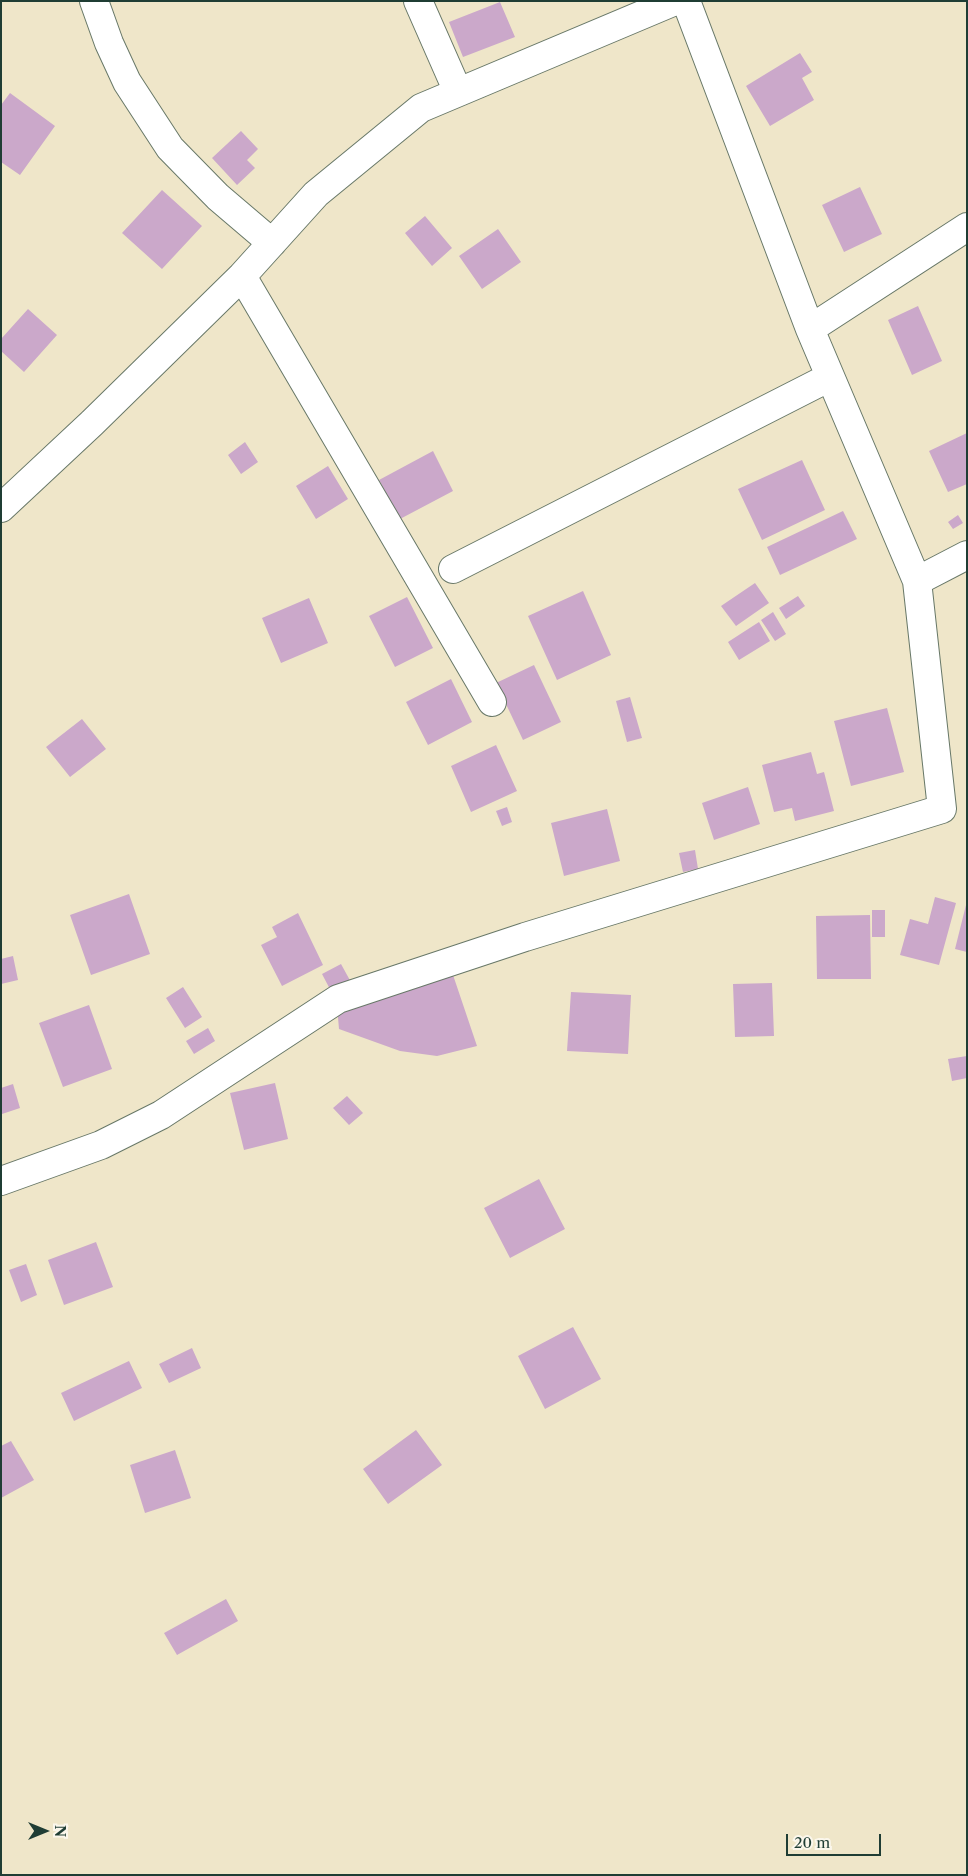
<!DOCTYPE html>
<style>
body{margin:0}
#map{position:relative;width:968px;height:1876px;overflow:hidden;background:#efe6c9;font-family:"Libre Caslon Text",serif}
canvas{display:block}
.frame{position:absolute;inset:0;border:2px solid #1f3d34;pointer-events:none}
.north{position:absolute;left:20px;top:1806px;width:50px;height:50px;-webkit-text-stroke:4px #fbf7ec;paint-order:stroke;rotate:90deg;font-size:14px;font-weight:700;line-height:20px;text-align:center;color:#1f3d34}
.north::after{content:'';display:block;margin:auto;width:18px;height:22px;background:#1f3d34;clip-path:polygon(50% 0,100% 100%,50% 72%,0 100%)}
.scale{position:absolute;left:786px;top:1834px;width:95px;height:22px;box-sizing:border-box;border:2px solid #1f3d34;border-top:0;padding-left:6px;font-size:15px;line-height:18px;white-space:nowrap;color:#1f3d34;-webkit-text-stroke:4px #fbf7ec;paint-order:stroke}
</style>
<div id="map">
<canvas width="968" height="1876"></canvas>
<div class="frame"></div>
<div class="north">N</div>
<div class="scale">20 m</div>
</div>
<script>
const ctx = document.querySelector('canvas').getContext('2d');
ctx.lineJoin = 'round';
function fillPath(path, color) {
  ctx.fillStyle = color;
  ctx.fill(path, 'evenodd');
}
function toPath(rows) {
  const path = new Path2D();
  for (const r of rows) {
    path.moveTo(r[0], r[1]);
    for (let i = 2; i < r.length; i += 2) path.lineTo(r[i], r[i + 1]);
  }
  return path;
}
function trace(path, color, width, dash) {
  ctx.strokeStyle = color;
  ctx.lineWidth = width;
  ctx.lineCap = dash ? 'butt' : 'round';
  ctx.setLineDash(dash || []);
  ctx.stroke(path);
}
fillPath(toPath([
 [500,2,515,37,463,57,449,22],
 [800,53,812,72,802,78,814,100,770,126,746,86],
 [10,93,55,126,20,175,1,162,1,105],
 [241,131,258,149,247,160,255,168,237,185,212,158],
 [860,187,882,234,844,252,822,205],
 [162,190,202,226,162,269,122,233],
 [425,216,452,248,432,266,405,233],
 [498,229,521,262,482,289,459,256],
 [918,306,942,361,912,375,888,320],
 [28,309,57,335,24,372,1,351,1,339],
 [967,433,967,484,948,492,929,451],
 [245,442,258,462,241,474,228,455],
 [433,451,453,491,400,519,379,480],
 [802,460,825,510,762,540,738,489],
 [328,466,348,499,316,519,296,486],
 [843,511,857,539,780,575,767,547],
 [958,515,963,523,953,529,948,522],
 [755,583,769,603,736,626,721,606],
 [583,591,611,655,557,680,528,616],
 [798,596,805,606,786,619,779,608],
 [407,597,433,648,395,667,369,616],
 [309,598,328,643,281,663,262,618],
 [773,612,786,634,775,641,761,620],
 [759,622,770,641,739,660,728,642],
 [534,665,561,722,523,740,496,683],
 [451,679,472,722,428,745,406,702],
 [630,697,642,738,627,742,616,701],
 [887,708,904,772,851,786,834,721],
 [82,719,106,749,70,777,46,747],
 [496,745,517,791,471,812,451,766],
 [811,752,817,774,824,772,834,811,795,821,792,808,774,812,762,765],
 [748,787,760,824,714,840,702,803],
 [507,807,512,822,502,826,496,811],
 [607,809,620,861,564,876,551,823],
 [695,850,698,869,683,872,679,853],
 [129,894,150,954,91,975,70,915],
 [935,897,956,903,939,965,900,955,910,919,928,924],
 [966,905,967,905,967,952,955,949],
 [872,910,885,910,885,937,872,937],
 [298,913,323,965,282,986,261,945,277,937,272,927],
 [870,915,871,979,817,979,816,916],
 [13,956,18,980,1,984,1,959],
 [341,964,352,984,332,993,322,974],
 [452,972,477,1046,437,1056,400,1051,339,1029,337,1006],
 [772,983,774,1036,735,1037,733,984],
 [183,987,202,1017,185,1028,166,998],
 [571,992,631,995,628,1054,567,1051],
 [89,1005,112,1069,63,1087,39,1023],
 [208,1028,215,1041,194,1054,186,1041],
 [967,1056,967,1078,952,1081,948,1059],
 [275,1083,288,1139,244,1150,230,1093],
 [13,1084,20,1108,2,1114,1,1088],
 [347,1096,363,1113,349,1125,333,1108],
 [539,1179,565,1229,510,1258,484,1208],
 [96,1242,113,1287,64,1305,48,1260],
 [26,1264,37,1295,21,1302,9,1270],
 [573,1327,601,1379,545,1409,518,1356],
 [192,1348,201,1368,169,1383,159,1364],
 [129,1361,142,1388,74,1421,61,1393],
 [416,1430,442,1465,388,1504,363,1469],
 [11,1441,34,1480,1,1498,1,1446],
 [175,1450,191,1498,145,1513,130,1465],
 [226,1599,238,1621,177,1655,164,1633]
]), '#cba8ca');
const minor = toPath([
 [94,1,109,43,127,82,170,148,218,197,272,243],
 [418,1,458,92],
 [242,276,492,702],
 [810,329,967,227],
 [1,508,92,423,242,276,316,194,421,108,675,1],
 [453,569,830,377],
 [917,581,967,555],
 [1,1181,101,1145,161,1115,338,999,525,937,942,809,917,581,810,329,686,1]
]);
trace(minor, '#687868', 30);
trace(minor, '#fff', 28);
</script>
